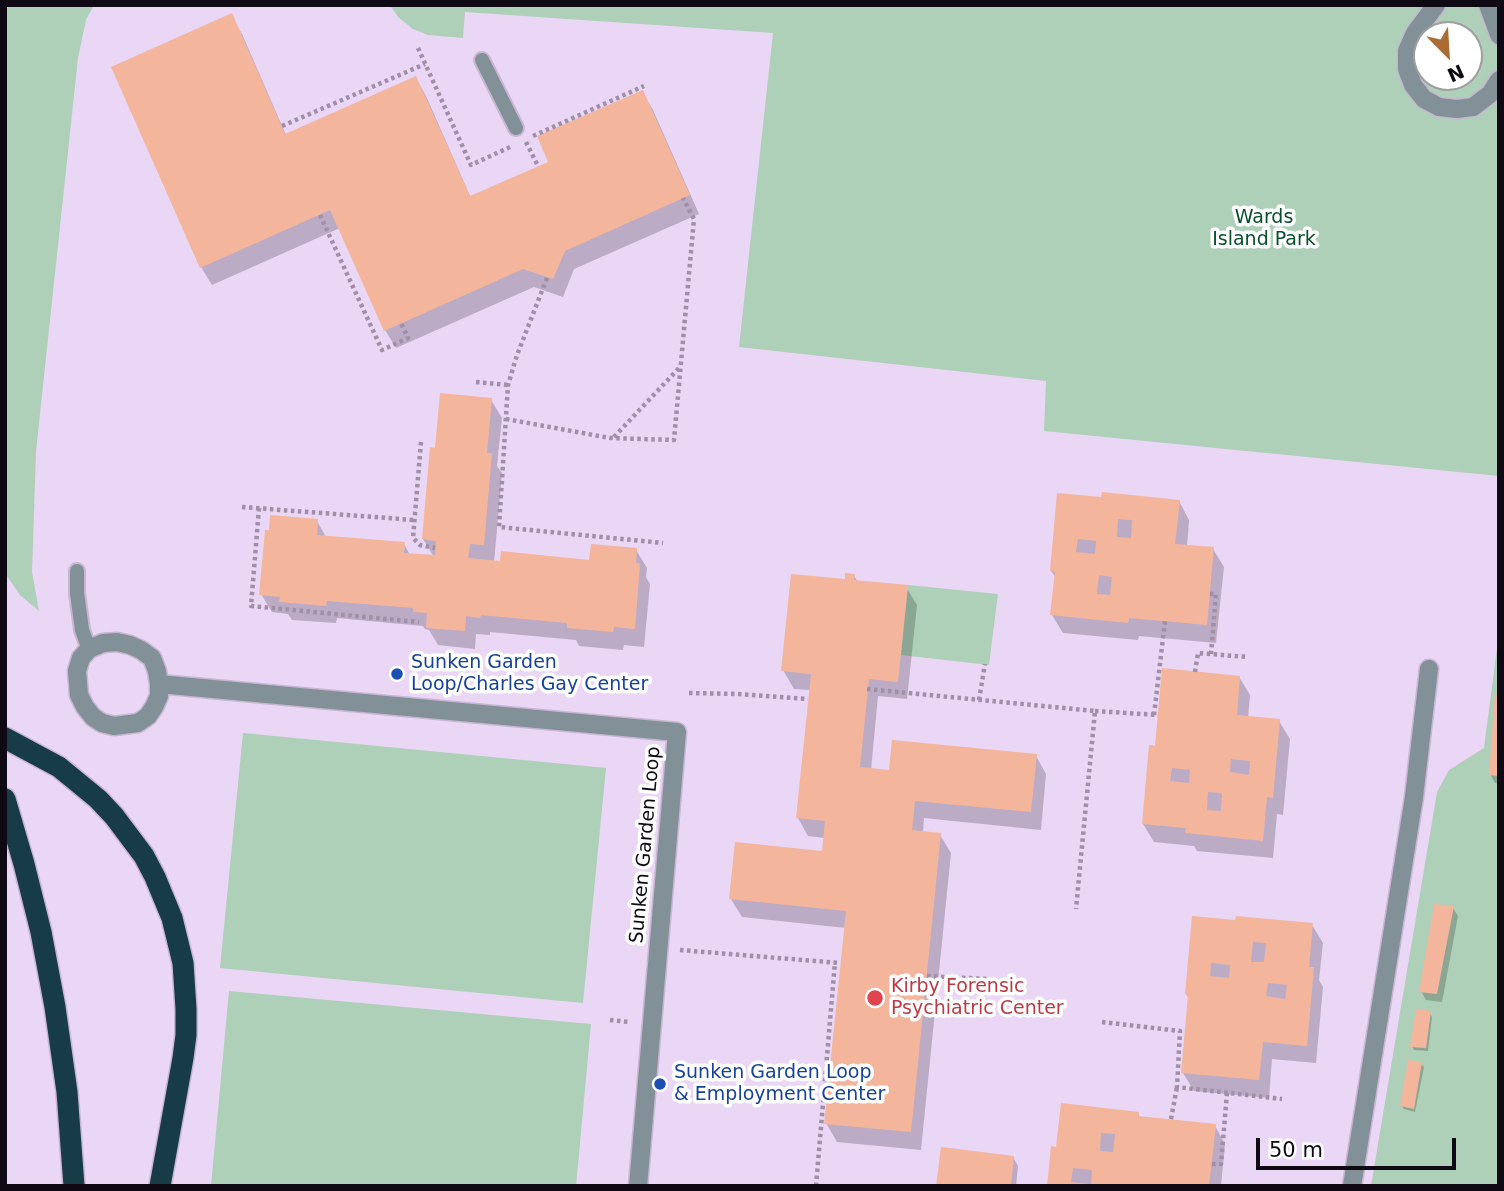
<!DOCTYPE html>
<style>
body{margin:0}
#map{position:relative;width:1504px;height:1191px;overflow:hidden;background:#ead6f5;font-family:"DejaVu Sans",sans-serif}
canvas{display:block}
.frame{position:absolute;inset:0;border:7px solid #0f0913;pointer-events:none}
.north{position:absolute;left:1413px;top:21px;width:70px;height:70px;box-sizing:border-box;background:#fff;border:2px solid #9f9da1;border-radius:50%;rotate:156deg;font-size:19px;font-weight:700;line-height:28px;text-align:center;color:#0f0913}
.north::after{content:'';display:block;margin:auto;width:24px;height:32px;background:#ab6c33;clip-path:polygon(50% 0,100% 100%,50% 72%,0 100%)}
.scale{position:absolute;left:1256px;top:1138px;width:200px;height:32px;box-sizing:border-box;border:4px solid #0f0913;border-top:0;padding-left:9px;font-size:21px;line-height:24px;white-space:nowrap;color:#0f0913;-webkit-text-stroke:5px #fff;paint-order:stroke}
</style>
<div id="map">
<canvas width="1504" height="1191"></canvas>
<div class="frame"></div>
<div class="north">N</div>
<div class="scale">50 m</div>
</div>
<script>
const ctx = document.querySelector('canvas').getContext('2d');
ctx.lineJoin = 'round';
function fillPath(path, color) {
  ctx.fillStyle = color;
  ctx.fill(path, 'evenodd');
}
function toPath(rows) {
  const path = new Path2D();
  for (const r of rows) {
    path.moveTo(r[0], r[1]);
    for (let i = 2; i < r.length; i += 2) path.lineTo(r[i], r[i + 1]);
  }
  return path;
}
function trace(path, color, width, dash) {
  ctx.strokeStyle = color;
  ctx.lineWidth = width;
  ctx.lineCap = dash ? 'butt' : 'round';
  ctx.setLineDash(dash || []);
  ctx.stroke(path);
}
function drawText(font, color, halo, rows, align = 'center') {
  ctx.font = font + ' "DejaVu Sans",sans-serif';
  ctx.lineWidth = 7;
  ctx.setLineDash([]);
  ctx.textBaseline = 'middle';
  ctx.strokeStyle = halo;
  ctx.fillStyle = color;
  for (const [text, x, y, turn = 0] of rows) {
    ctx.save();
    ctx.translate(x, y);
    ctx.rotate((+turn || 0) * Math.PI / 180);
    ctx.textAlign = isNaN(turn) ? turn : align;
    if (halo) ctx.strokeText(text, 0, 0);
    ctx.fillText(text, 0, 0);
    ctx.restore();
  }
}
fillPath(toPath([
 [5,5,94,5,86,20,78,58,36,451,32,572,39,611,20,595,5,573],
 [390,5,1499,5,1499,476,1044,431,1046,381,739,347,773,33,465,12,463,38,428,35,413,29,398,17],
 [1427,35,1469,35,1469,77,1427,77],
 [908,585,998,594,989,665,901,655],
 [1499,633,1499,1186,1371,1186,1437,792,1449,770,1484,748],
 [243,733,606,768,583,1003,220,968],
 [229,991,591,1024,576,1186,211,1186]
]), '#aed0b8');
fillPath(toPath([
 [231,16,242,34,286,135,416,78,426,96,471,198,550,163,642,92,653,110,699,214,574,269,563,297,534,287,396,348,385,330,340,228,212,285,201,267],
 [491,400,502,418,497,466,502,473,494,562,591,561,636,550,647,568,646,577,650,584,644,647,624,645,623,650,579,646,576,640,490,632,490,635,476,634,475,649,438,645,429,630,425,629,423,626,337,618,336,623,292,620,288,614,272,612,261,594,271,532,317,521,326,537,404,544,410,555,434,557,423,539,437,450],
 [1103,499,1179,501,1189,520,1187,546,1213,549,1224,567,1216,643,1139,636,1138,640,1063,633,1052,615,1056,578,1051,571],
 [854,576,858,582,906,587,917,605,907,699,878,696,871,770,890,772,1036,756,1046,774,1041,830,924,818,923,833,940,835,951,853,921,1150,837,1142,826,1123,846,928,742,917,731,899,824,853,825,838,808,836,798,818,811,690,794,689,783,670,846,581],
 [1239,677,1250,695,1248,718,1279,721,1290,739,1283,815,1277,814,1273,858,1197,851,1194,846,1154,842,1143,824,1156,747],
 [1499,695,1499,784,1495,783,1490,774],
 [1453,908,1458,916,1442,1002,1426,1000,1421,991],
 [1237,922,1312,925,1323,943,1319,980,1323,987,1316,1063,1272,1059,1269,1098,1194,1091,1183,1073,1190,1000,1186,994],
 [1430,1013,1432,1017,1428,1051,1414,1050,1412,1046],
 [1421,1064,1424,1067,1415,1112,1404,1109,1402,1106],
 [1138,1113,1140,1118,1215,1126,1225,1144,1221,1186,1049,1186,1058,1149],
 [1013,1157,1018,1166,1016,1186,938,1186]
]), '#0003');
fillPath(toPath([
 [232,13,285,134,416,76,470,196,548,162,537,136,643,90,690,195,565,251,553,279,523,269,384,331,330,210,200,268,111,67],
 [440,393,492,398,487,453,492,453,484,545,470,544,468,558,500,561,501,551,589,560,591,544,637,548,636,563,640,564,635,629,614,627,613,632,567,628,567,623,481,615,480,618,466,616,465,631,426,628,427,613,413,612,413,608,327,601,326,606,279,602,280,597,259,595,265,530,269,530,270,515,318,519,317,535,405,542,404,553,435,555,436,541,422,539,430,447,435,448],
 [1102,492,1180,500,1175,544,1214,547,1207,625,1129,618,1128,623,1050,615,1055,572,1050,571,1057,493,1101,497],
 [1118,519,1132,520,1131,538,1117,537],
 [1078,539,1096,541,1095,554,1076,552],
 [1099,575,1112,577,1110,595,1097,594],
 [845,573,855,574,854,580,908,585,898,682,869,679,860,767,889,770,892,740,1037,754,1031,812,915,801,912,830,941,833,911,1132,824,1124,846,911,729,899,735,842,822,851,825,821,796,818,811,674,781,671,791,574,845,579],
 [1162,668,1240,676,1237,715,1280,719,1273,798,1267,797,1263,841,1185,833,1186,828,1142,824,1149,745,1155,746],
 [1231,759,1250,761,1249,775,1230,772],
 [1172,768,1190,770,1189,783,1170,781],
 [1208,792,1222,793,1221,811,1207,810],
 [1495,693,1499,693,1499,776,1489,775],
 [1434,904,1454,906,1437,994,1419,992],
 [1192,916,1235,920,1236,916,1313,923,1309,967,1314,967,1307,1046,1263,1042,1259,1080,1181,1073,1188,995,1185,994],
 [1253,942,1266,943,1264,962,1251,962],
 [1211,963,1230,965,1229,978,1210,976],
 [1268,983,1287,985,1285,999,1266,996],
 [1416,1009,1431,1011,1426,1048,1410,1047],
 [1408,1060,1422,1062,1414,1109,1400,1106],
 [1061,1103,1139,1112,1138,1116,1216,1124,1209,1186,1091,1186,1092,1170,1073,1168,1071,1182,1089,1184,1089,1186,1047,1186,1051,1146,1056,1147],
 [1101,1133,1115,1134,1113,1152,1100,1151],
 [941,1147,1014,1156,1011,1186,936,1186]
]), '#f4b59d');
const service = toPath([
 [482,60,516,128],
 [77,571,77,593,82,630,89,649]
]);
const minor = toPath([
 [1436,5,1415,33,1407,51,1407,69,1413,85,1424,99,1439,107,1457,109,1473,107,1490,94,1499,80],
 [1488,5,1499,35],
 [117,642,130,645,141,650,152,658,157,671,159,684,159,696,154,707,148,716,138,723,114,726,102,723,93,717,85,707,79,695,77,671,81,658,89,649,103,643,117,642],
 [159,684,677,732,638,1186],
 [1352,1186,1414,797,1429,669]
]);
const motorway = toPath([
 [5,738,59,767,98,799,114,816,144,856,155,877,172,918,183,963,186,1009,186,1035,183,1058,160,1186],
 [5,799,24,864,41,932,55,1007,67,1092,74,1186]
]);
trace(service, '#c7b5d1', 18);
trace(minor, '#c7b5d1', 21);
trace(motorway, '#c7b5d1', 24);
trace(toPath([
 [418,48,471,165,510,147],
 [282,126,425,64],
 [533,136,644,86],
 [526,142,538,166],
 [320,215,382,350,408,338,401,323],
 [547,278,517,355,508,385,499,527,663,543],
 [476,382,508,385],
 [506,419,610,438,674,440,694,219,683,198],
 [614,437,680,367],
 [421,442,413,538,420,545,435,548],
 [242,507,414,520],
 [259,508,251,606,419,622],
 [1210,594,1216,594,1211,654],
 [1195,672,1198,653,1247,657],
 [867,689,1095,711,1076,909],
 [689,693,739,694,808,699],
 [979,700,985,664],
 [1095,711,1158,715],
 [1154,715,1165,621],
 [680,950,840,963],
 [927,976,987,979],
 [610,1020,630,1022],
 [1102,1022,1180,1031,1177,1087,1282,1099],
 [1171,1119,1177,1087],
 [1212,1164,1221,1164,1227,1093],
 [816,1186,835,962]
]), '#9f90a8', 4.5, [3.5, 3.5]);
trace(service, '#819197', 14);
trace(minor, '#819197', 18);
trace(motorway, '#173c47', 21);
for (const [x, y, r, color] of [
 [397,674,7,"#1a4fb4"],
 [875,998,9,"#e0444e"],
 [660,1084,7,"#1a4fb4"]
]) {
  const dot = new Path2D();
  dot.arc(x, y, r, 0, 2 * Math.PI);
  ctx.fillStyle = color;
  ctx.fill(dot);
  trace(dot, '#fff', 2.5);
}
drawText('19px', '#084f2c', '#fff', [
 ["Wards",1264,218],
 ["Island Park",1264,240]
]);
drawText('19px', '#164399', '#fff', [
 ["Sunken Garden",411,663],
 ["Loop/Charles Gay Center",411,685],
 ["Sunken Garden Loop",674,1073],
 ["& Employment Center",674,1095]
], 'left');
drawText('19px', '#0f0913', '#fff', [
 ["Sunken Garden Loop",646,845,-85]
]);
drawText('19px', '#be3a42', '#fff', [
 ["Kirby Forensic",891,987],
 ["Psychiatric Center",891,1009]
], 'left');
</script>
